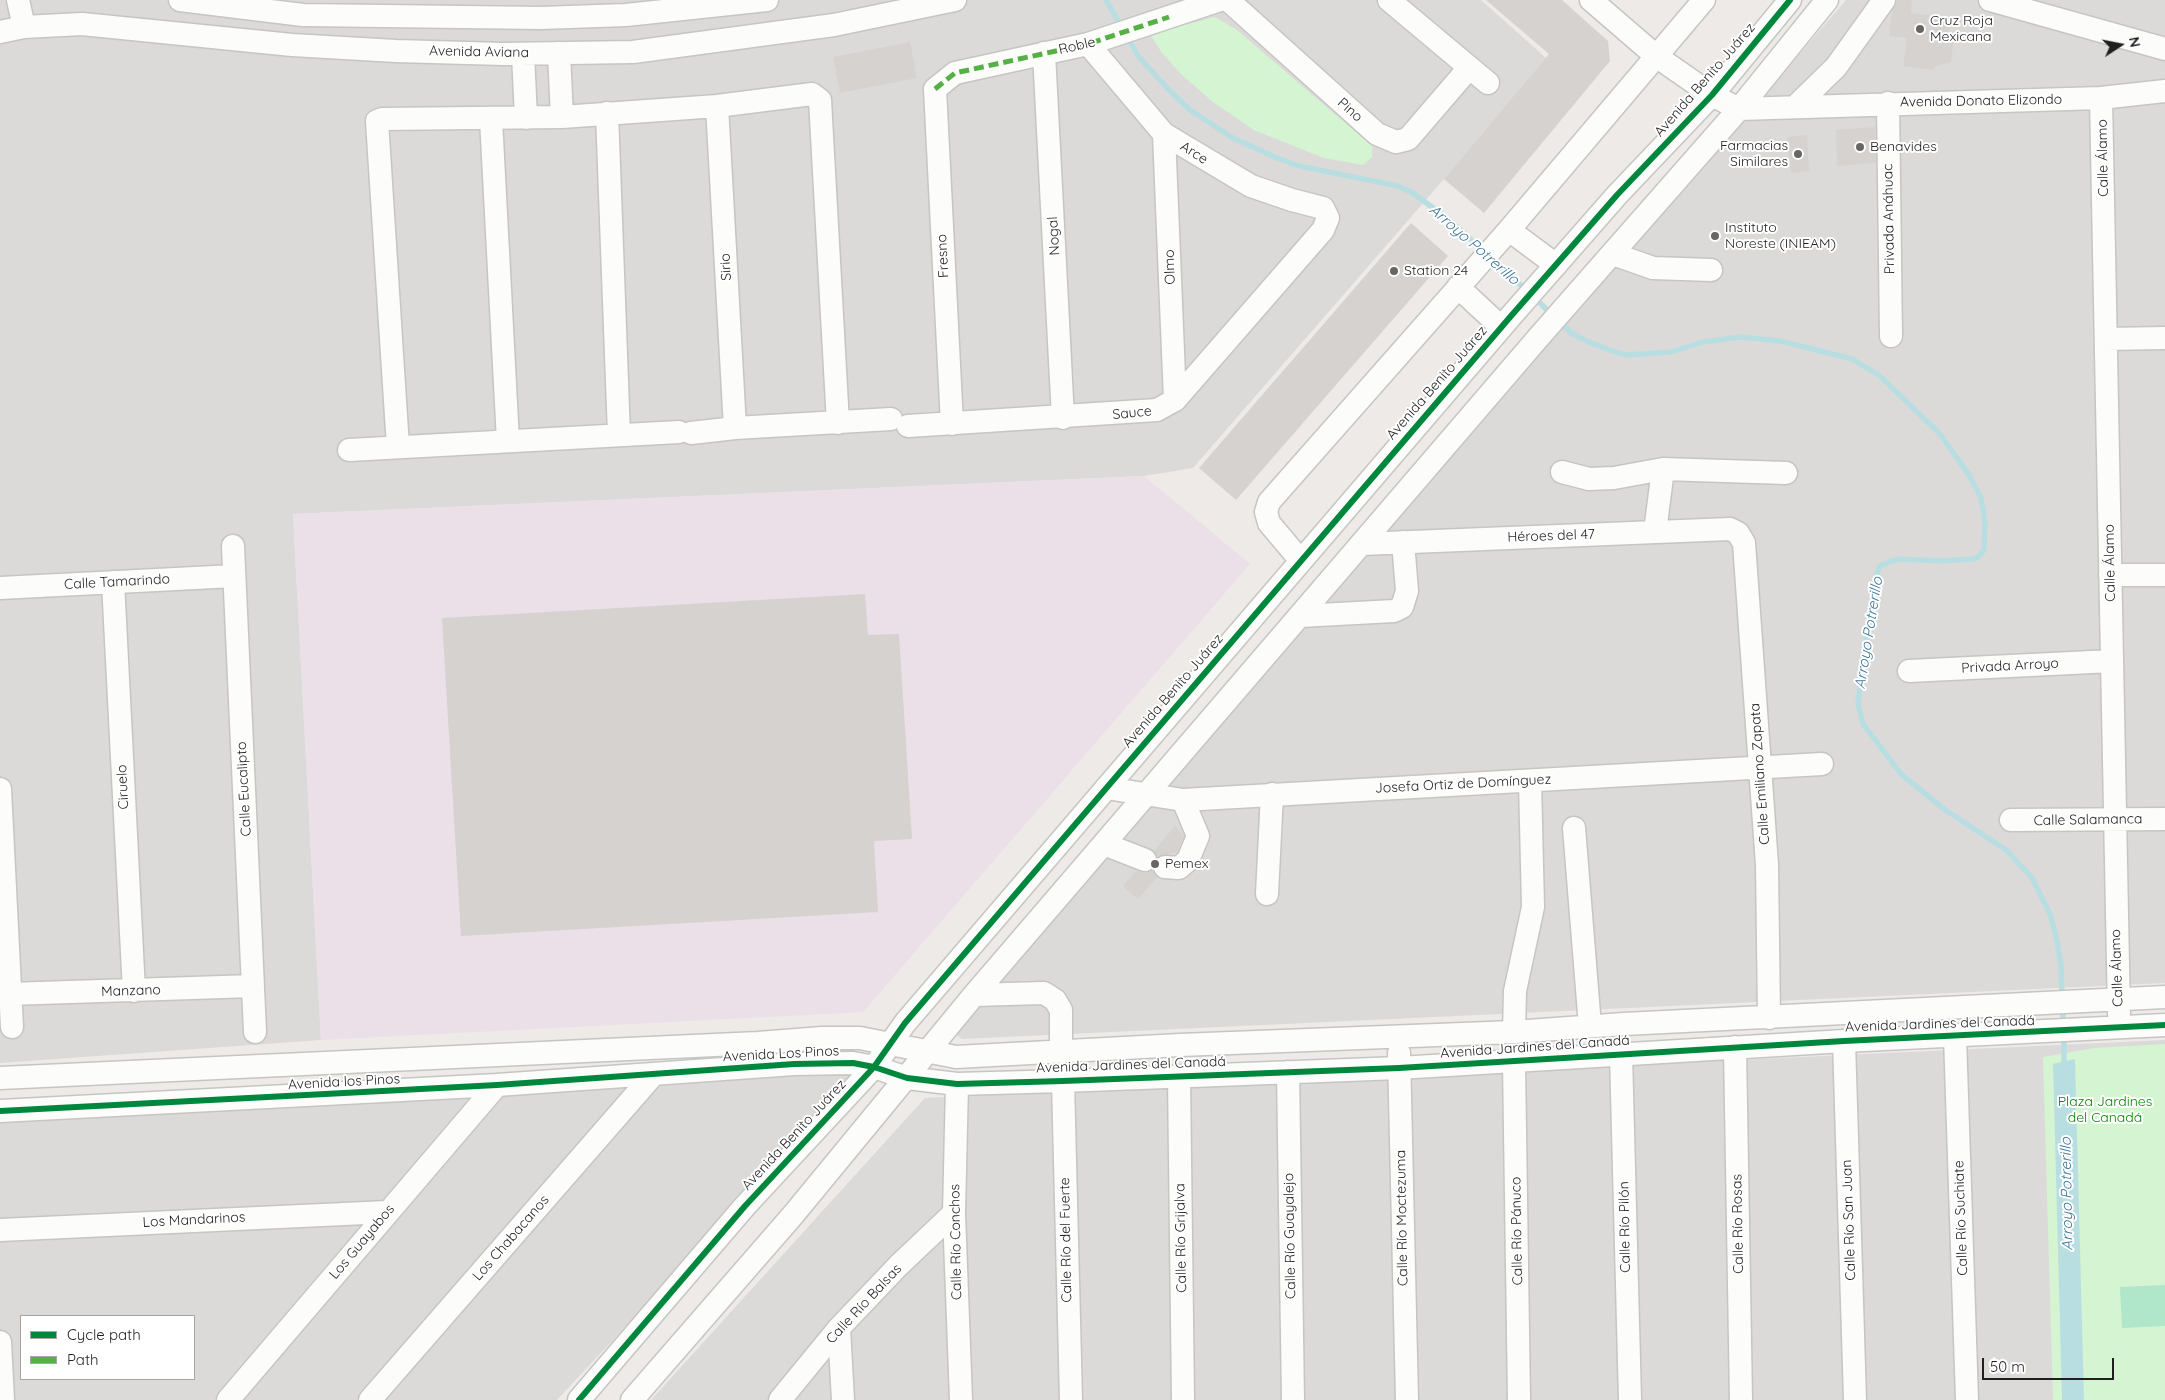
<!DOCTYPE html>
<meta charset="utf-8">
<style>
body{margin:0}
#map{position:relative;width:2165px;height:1400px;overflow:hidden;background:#edeae7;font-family:Quicksand,sans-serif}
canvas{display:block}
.legend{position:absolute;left:20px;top:1315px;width:175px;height:65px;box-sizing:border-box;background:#fff;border:1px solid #a5a5a5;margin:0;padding:6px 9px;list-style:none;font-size:15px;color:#1f1f1f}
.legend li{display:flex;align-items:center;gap:10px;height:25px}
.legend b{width:25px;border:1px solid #a5a5a5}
.north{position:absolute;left:2095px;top:20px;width:50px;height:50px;-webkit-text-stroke:4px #fff;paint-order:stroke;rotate:79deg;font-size:14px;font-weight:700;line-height:20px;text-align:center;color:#1f1f1f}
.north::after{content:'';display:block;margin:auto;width:18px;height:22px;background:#1f1f1f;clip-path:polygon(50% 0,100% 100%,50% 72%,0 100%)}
.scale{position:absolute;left:1982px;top:1358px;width:132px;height:22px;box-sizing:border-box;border:2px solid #1f1f1f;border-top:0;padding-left:6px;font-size:15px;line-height:18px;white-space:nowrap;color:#1f1f1f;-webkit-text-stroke:4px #fff;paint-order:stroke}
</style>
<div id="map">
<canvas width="2165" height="1400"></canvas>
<ul class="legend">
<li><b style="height:6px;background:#00873e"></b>Cycle path</li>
<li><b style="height:6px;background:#55b145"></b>Path</li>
</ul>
<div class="north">N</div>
<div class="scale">50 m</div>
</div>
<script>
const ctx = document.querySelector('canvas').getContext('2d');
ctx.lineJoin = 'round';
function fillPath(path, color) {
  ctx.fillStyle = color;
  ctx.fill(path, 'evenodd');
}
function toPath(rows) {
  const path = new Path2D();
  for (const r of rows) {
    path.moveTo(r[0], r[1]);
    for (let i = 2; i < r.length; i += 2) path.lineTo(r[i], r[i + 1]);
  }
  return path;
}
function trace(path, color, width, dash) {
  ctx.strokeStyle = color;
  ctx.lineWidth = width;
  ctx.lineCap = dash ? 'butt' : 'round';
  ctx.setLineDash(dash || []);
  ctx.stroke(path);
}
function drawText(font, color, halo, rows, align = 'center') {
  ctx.font = font + ' Quicksand,sans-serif';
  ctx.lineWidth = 4;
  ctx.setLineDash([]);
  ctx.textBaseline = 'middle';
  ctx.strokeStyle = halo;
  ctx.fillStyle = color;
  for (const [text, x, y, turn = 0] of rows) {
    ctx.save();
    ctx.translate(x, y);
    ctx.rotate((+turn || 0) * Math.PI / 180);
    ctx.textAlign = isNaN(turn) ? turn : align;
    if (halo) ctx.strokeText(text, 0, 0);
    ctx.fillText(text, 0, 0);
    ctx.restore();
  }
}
fillPath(toPath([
 [0,0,1481,0,1546,58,1444,179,1193,468,1144,476,293,514,321,1040,0,1063],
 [1846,0,2165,0,2165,983,962,1039,954,1033],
 [2165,1040,2165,1400,651,1400,925,1098],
 [863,1072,557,1400,0,1400,0,1115,656,1080],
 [21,1316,194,1316,194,1379,21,1379]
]), '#dcdad9');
fillPath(toPath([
 [1144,476,1250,564,863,1012,321,1040,293,514]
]), '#ebdfe8');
fillPath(toPath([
 [1215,17,1237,30,1372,146,1372,157,1363,165,1324,158,1254,130,1213,102,1182,75,1162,53,1150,34],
 [2165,1044,2165,1400,2053,1400,2043,1057,2095,1048]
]), '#d5f4d1');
fillPath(toPath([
 [2165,1285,2165,1326,2122,1328,2120,1287]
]), '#b0e6c9');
fillPath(toPath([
 [2075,1059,2084,1400,2062,1400,2053,1064]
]), '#b9dee2');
trace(toPath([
 [1106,0,1122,28],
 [1127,36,1138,56,1170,91,1190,110,1233,138,1277,158,1299,166,1398,186,1413,193,1453,223,1484,252],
 [1491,258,1527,291],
 [1534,297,1552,315],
 [1559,321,1571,333,1589,342,1615,352,1627,355,1671,352,1703,342,1740,337,1781,341,1852,359,1880,376,1940,434,1969,475,1981,498,1985,522,1984,550,1977,558,1971,559,1943,561,1897,559,1880,566,1875,579,1858,703,1863,724,1901,774,1944,809,2006,850,2032,878,2050,914,2057,941,2061,966,2062,996],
 [2063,1006,2063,1026],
 [2064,1036,2064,1069]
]), '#b9dee2', 5.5);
fillPath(toPath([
 [1486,0,1562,0,1608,41,1610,61,1484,213,1444,179,1549,54],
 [1897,0,1912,0,1911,13,1951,18,1948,36,1954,37,1951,62,1934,67,1933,70,1903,66,1907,38,1889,36,1892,11],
 [910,42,917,78,840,93,833,57],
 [1875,127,1876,163,1837,166,1836,130],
 [1807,135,1809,171,1791,173,1787,137],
 [1411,223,1448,256,1236,500,1199,468],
 [865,594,868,635,899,634,912,839,874,841,878,912,461,936,442,618],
 [1175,826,1184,836,1177,852,1157,857,1154,851],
 [1136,871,1146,873,1153,871,1157,877,1138,899,1123,886]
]), '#d5d2d0');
const minor = toPath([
 [18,0,24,27],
 [180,0,303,15,541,18,626,15,767,0],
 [1228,0,1377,134,1396,142,1408,139,1469,68],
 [1389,0,1488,83],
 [1591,0,1656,56,1712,95,1739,109,2101,98,2165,91],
 [1990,0,2165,49],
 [0,32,24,27,82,24,292,45,396,51,503,54,633,52,834,25,955,0],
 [559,53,562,117],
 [1044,53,1063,418],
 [523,54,526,118],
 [2101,98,2119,1014],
 [1888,103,1891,336],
 [1797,105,1836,67,1884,0],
 [717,106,735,428],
 [607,113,619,435],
 [491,119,508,441],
 [1164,134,1175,400],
 [1509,230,1556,265],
 [1613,254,1653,268,1711,270],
 [1458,287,1501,327],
 [2106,339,2165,338],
 [952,424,935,89,955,73,1088,44,1220,0],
 [908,426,1157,410,1175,400,1323,230,1328,218,1323,208,1292,200,1251,186,1164,134,1088,44],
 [691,433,735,428,891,419],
 [398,447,377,121,382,119,562,117,717,106,812,94,820,100,838,423],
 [349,450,679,432],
 [1663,469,1786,473],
 [1562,472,1589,479,1614,478,1663,469,1655,532],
 [1362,544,1730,529,1738,533,1744,543,1767,865,1769,1018],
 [233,546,255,1032],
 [1301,561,1269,523,1266,512,1269,502,1509,230,1704,0],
 [2110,575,2165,575],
 [113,582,134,991],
 [0,588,234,576],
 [1300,616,1394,611,1402,607,1407,591,1403,542],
 [1909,671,2112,661],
 [1106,788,1183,800,1822,764],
 [0,789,12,1027],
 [2011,820,2165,819],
 [1574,828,1590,1026],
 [1104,844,1145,860],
 [1165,867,1179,868,1188,860,1198,836,1183,800],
 [1267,894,1272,794],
 [9,994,253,986],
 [974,995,1044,993,1055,1000,1061,1010,1061,1052],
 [1514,1032,1515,991,1533,907,1530,781],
 [1955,1036,1967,1400],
 [1844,1041,1855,1400],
 [1735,1047,1741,1400],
 [1399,1053,1407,1400],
 [1621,1054,1630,1400],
 [1514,1062,1519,1400],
 [1288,1072,1293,1400],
 [1179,1076,1183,1400],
 [0,1078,758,1043,822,1038,860,1038,956,1057,1180,1045,1514,1032,1624,1024,2165,997],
 [1063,1081,1071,1400],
 [957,1084,954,1213,961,1400],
 [0,1111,497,1085,794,1064,853,1063,874,1067,907,1078,957,1084,1063,1081,1399,1068,1844,1041,2165,1025],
 [0,1230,387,1212],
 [839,1328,843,1400],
 [0,1342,3,1400],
 [228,1400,497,1085],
 [370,1400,653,1075],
 [579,1400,745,1206,874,1067,905,1023,1511,316,1617,195,1712,95,1790,0],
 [632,1400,793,1215,974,995,1538,338,1739,109,1827,0],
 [780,1400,839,1328,899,1265,954,1213]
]);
trace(minor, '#c6c5c3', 25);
trace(minor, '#fcfcfb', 22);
trace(toPath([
 [935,89,955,73,1088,44,1169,17]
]), '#55b145', 5, [10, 5]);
trace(toPath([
 [0,1111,497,1085,794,1064,853,1063,874,1067,907,1078,957,1084,1063,1081,1399,1068,1844,1041,2165,1025],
 [579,1400,745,1206,874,1067,905,1023,1511,316,1617,195,1712,95,1790,0]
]), '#00873e', 6);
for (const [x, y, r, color] of [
 [1920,29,5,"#676665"],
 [1860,147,5,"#676665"],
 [1798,154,5,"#676665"],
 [1715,236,5,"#676665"],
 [1394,271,5,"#676665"],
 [1155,864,5,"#676665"]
]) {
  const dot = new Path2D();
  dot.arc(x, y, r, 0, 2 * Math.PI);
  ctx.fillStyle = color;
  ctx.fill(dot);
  trace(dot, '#fff', 2);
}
drawText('14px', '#1f1f1f', '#fff', [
 ["Cruz Roja",1930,21],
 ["Mexicana",1930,37],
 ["Farmacias",1788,146,"right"],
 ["Similares",1788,162,"right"],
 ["Benavides",1870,147],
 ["Instituto",1725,228],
 ["Noreste (INIEAM)",1725,244],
 ["Station 24",1404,271],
 ["Pemex",1165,864]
], 'left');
drawText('14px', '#1f1f1f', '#fff', [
 ["Roble",1077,46,-13],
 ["Avenida Aviana",479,52,1],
 ["Avenida Benito Juárez",1705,80,-49],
 ["Avenida Donato Elizondo",1981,101,-1],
 ["Pino",1350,110,42],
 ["Arce",1194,153,32],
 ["Calle Álamo",2103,158,-91],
 ["Privada Anáhuac",1889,219,-91],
 ["Nogal",1054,236,-93],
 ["Fresno",943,256,-93],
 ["Sirio",726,267,-93],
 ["Olmo",1170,267,-92],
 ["Avenida Benito Juárez",1437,383,-49],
 ["Sauce",1132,413,-6],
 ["Héroes del 47",1551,536,-2],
 ["Calle Álamo",2110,563,-91],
 ["Calle Tamarindo",117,582,-3],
 ["Privada Arroyo",2010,666,-3],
 ["Avenida Benito Juárez",1173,691,-49],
 ["Calle Emiliano Zapata",1760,774,-94],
 ["Josefa Ortiz de Domínguez",1463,784,-3],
 ["Ciruelo",123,787,-93],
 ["Calle Eucalipto",244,789,-93],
 ["Calle Salamanca",2088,820,-1],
 ["Calle Álamo",2117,968,-92],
 ["Manzano",131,991,-2],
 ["Avenida Jardines del Canadá",1940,1024,-2],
 ["Avenida Jardines del Canadá",1535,1047,-4],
 ["Avenida Los Pinos",781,1054,-3],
 ["Avenida Jardines del Canadá",1131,1065,-2],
 ["Avenida los Pinos",344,1082,-3],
 ["Avenida Benito Juárez",794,1135,-47],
 ["Calle Río Moctezuma",1402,1218,-91],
 ["Calle Río Suchiate",1961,1218,-92],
 ["Los Mandarinos",194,1220,-3],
 ["Calle Río San Juan",1849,1220,-92],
 ["Calle Río Rosas",1738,1224,-91],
 ["Calle Río Pilón",1625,1227,-91],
 ["Calle Río Pánuco",1517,1231,-91],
 ["Calle Río Guayalejo",1290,1236,-91],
 ["Los Chabacanos",511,1238,-49],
 ["Calle Río Grijalva",1181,1238,-91],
 ["Calle Río del Fuerte",1066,1240,-91],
 ["Los Guayabos",362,1242,-50],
 ["Calle Río Conchos",956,1242,-91],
 ["Calle Río Balsas",864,1304,-47]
]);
drawText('14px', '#0a8406', '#fff', [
 ["Plaza Jardines",2105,1102],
 ["del Canadá",2105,1118]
]);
drawText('italic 15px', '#3e779c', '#fff', [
 ["Arroyo Potrerillo",1474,245,41],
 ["Arroyo Potrerillo",1869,633,-81],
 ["Arroyo Potrerillo",2067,1194,-91]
]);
</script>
